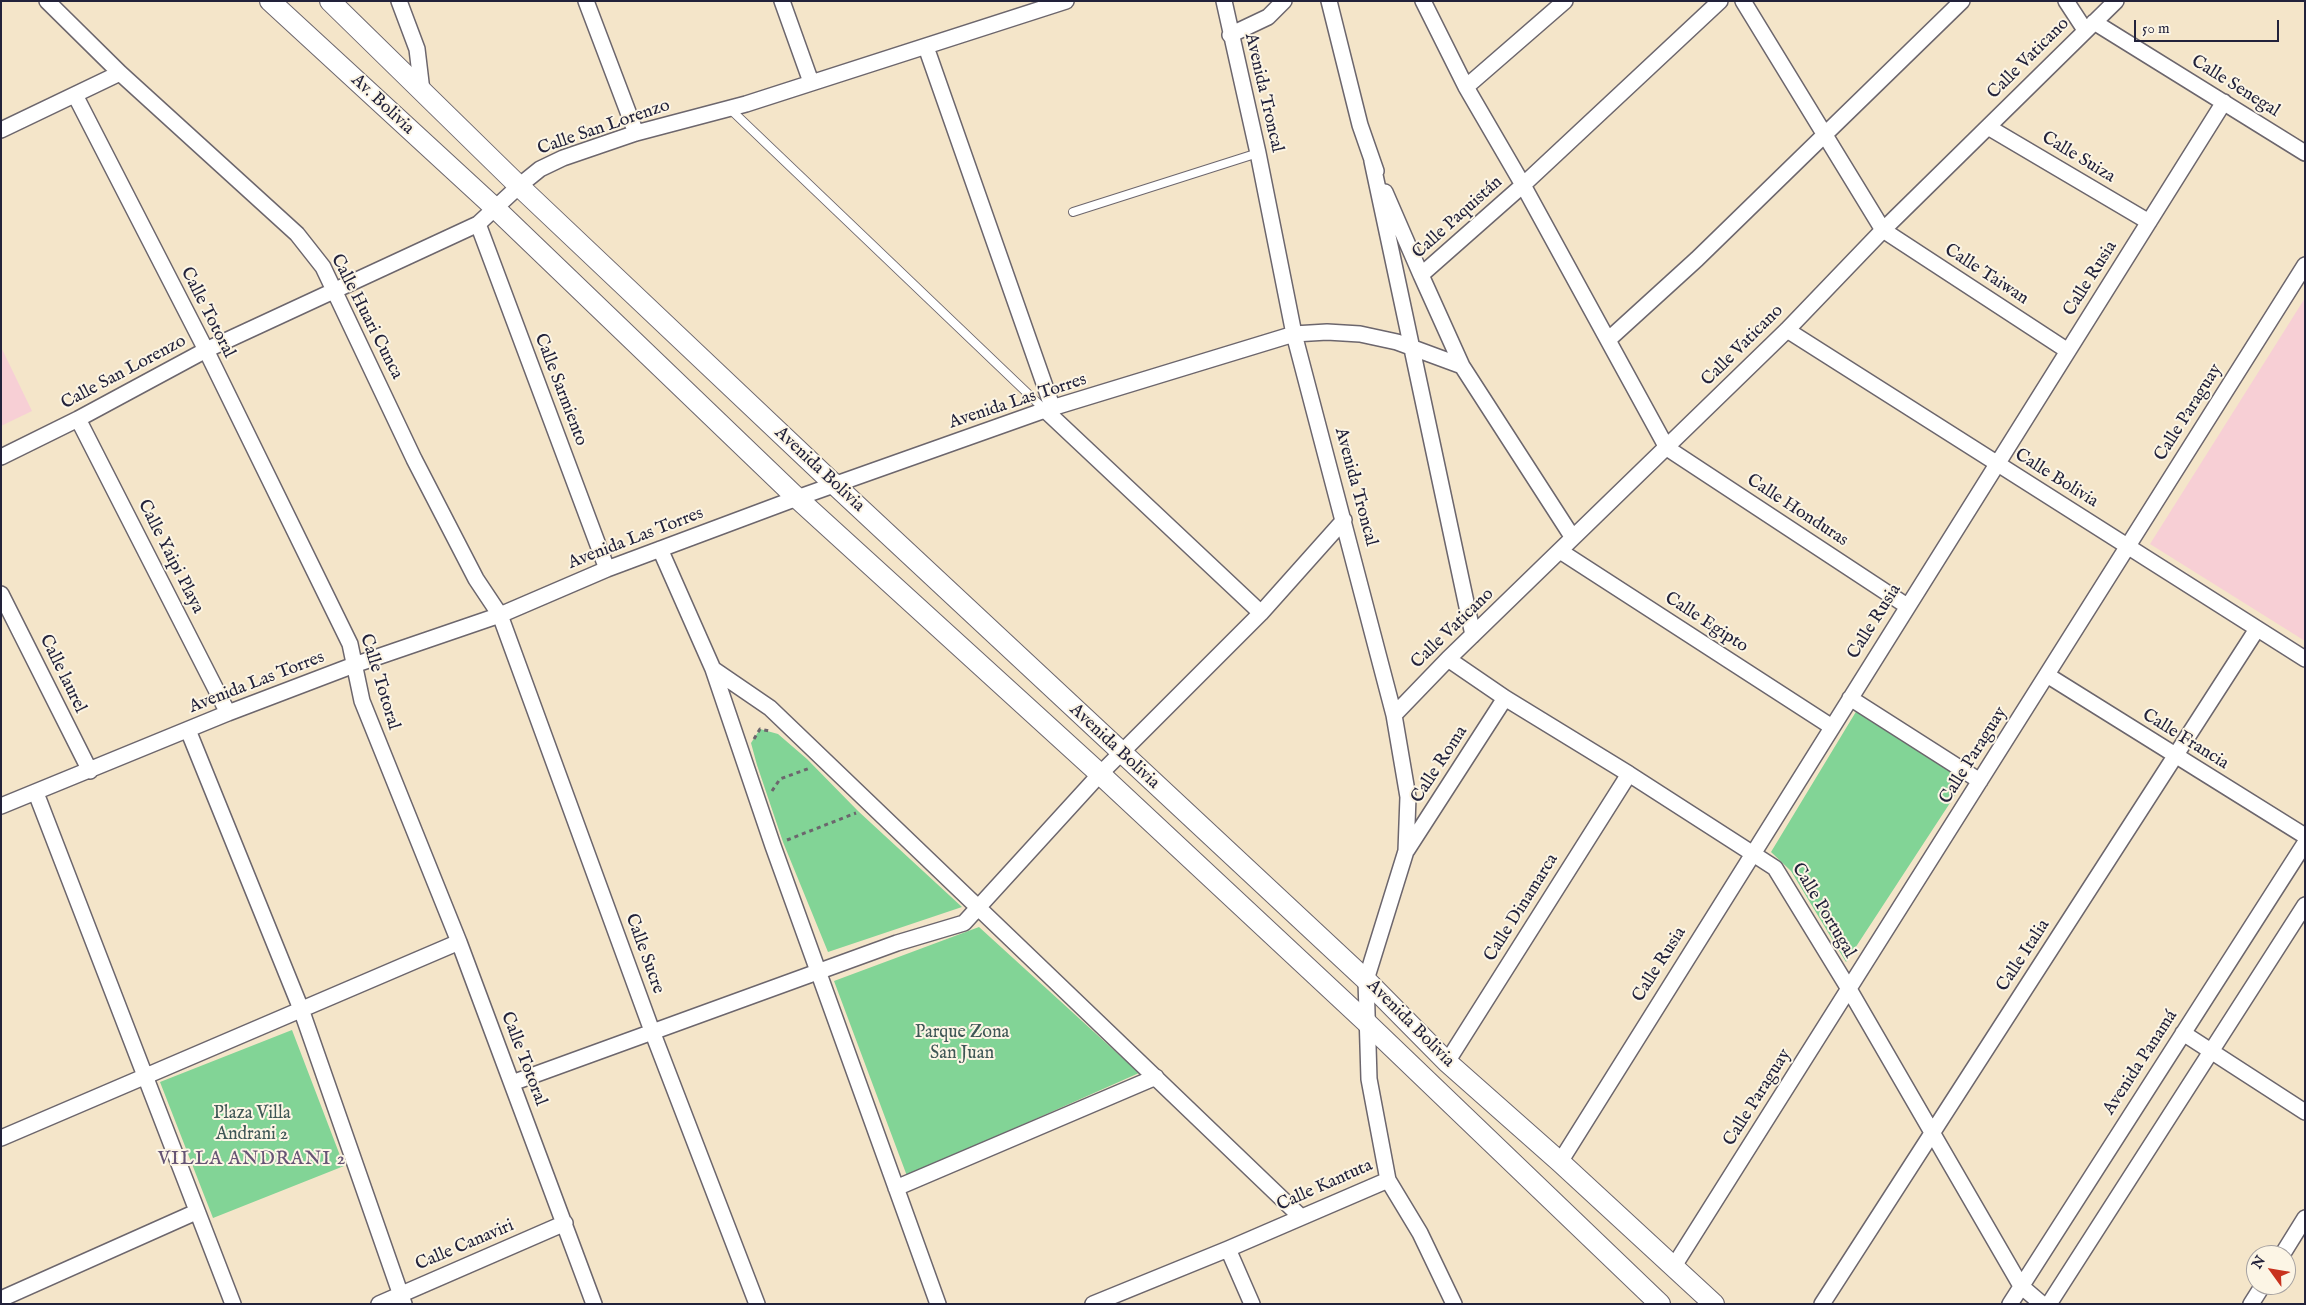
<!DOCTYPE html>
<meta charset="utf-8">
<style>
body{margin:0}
#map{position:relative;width:2306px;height:1305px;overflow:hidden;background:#f4e5c9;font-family:"IM FELL English",serif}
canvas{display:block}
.frame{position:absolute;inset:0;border:2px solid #22223b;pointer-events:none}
.north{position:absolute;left:2246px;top:1245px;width:50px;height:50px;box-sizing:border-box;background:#fcf5e5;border:1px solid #a5a1a1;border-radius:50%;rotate:302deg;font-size:14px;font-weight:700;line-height:20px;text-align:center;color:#22223b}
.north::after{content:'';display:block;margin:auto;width:18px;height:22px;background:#c8321e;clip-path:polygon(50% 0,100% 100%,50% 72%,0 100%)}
.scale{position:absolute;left:2134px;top:20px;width:145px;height:22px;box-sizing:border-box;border:2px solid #22223b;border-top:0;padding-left:6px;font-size:15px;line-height:18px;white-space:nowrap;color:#22223b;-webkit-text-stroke:4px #fcf5e5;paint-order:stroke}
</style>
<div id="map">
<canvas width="2306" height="1305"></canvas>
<div class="frame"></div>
<div class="north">N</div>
<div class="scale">50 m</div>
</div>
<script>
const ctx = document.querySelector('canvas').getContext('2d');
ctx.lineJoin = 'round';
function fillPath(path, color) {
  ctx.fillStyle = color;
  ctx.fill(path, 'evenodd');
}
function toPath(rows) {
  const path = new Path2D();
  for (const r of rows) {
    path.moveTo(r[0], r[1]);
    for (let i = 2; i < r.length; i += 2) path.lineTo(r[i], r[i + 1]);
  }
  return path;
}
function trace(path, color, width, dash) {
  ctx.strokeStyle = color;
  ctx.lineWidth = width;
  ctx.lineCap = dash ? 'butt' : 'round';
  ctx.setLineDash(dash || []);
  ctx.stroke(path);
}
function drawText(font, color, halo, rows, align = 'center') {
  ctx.font = font + ' "IM FELL English",serif';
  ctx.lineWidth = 4;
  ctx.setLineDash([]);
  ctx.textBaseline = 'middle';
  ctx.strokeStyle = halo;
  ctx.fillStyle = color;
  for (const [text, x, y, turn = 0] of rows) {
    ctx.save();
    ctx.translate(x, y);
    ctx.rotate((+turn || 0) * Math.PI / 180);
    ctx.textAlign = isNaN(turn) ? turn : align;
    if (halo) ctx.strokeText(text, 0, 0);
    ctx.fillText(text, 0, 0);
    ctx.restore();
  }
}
fillPath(toPath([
 [2305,298,2305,641,2150,544],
 [1,347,32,411,1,426]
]), '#f7cfd5');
fillPath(toPath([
 [1857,710,1965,780,1846,962,1791,871,1771,852],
 [760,729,778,734,807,759,858,811,962,907,828,952,783,842,757,765,751,743],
 [979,927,1139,1073,907,1176,834,981],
 [292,1030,344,1166,213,1218,160,1082]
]), '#82d496');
const service = toPath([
 [729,108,1045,410],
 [1073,212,1258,153]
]);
const minor = toPath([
 [47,1,120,73,297,234,323,267,414,459,476,579,500,615,652,1031,757,1304],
 [399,1,417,49,422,91],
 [586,1,636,133],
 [782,1,811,82],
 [1329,1,1360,125,1376,171],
 [1423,1,1466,87,1523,185,1667,448,1907,606],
 [1743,1,1883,230,2068,351],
 [2066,1,2085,30],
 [2094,22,2305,153],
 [1230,35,1268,17,1284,1],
 [926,47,1053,409],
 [1466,87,1565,1],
 [75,95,206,350,350,644,362,701,459,942,594,1304],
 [1988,127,2149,222],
 [1,130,120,73],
 [1372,161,1473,635],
 [1385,192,1421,275],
 [478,224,607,569],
 [1787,330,2305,659],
 [1608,340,1697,259,1962,1],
 [1045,410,1261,613],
 [78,419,228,713],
 [1,457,78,419,206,350,478,224,519,186,540,169,563,158,636,133,746,104,1066,1],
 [1573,538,1462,366,1421,275,1523,185,1720,1],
 [660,549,713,669,773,846,938,1304],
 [1560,551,1832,727],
 [1,594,90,771],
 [1448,659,1505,698,1629,774,1775,868,1849,989,2021,1286,2042,1304],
 [713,669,770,708,1301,1217],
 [2047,675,2305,836],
 [1850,698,1980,781],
 [1394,715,1448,659,1787,330,1883,230,2116,1],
 [188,730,301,1009,404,1304],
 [36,793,233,1304],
 [1,806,228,713,354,665,500,615,607,569,797,498,1045,410,1294,334,1327,332,1360,334,1397,342,1462,366],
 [1407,850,1505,698],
 [2183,1033,2305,1112],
 [1447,1062,1629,774],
 [512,1083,897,943,964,923,1100,774,1261,613,1344,520],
 [1,1138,459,942],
 [1560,1162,2224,102],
 [1388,1180,1420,1233,1454,1304],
 [896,1188,1156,1077],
 [1228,1249,1252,1304],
 [2282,1255,2305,1218],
 [1674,1266,2305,265],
 [1,1299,196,1212],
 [379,1304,565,1223],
 [1093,1304,1228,1249,1388,1180,1369,1079,1366,980,1406,851,1408,797,1394,715,1294,334,1258,153,1224,1],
 [1822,1304,2257,629],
 [2010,1304,2305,843],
 [2049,1304,2305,905],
 [2251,1304,2263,1285]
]);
const tertiary = toPath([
 [270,1,495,208,797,498,1100,774,1367,1023,1660,1304],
 [330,1,519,186,835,485,1366,980,1447,1062,1560,1162,1714,1304]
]);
trace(service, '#6c666d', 10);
trace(minor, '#6c666d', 18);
trace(tertiary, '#6c666d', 22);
trace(toPath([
 [754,739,760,729,769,731],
 [772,791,780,779,810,768],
 [787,840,856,813]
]), '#6c666d', 3, [4, 4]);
trace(service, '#fff', 8);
trace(minor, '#fff', 15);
trace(tertiary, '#fff', 20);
drawText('18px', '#22223b', '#fcf5e5', [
 ["Calle Vaticano",2029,59,-45],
 ["Calle Senegal",2235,87,32],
 ["Avenida Troncal",1263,93,77],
 ["Av. Bolivia",382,105,43],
 ["Calle San Lorenzo",604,128,-19],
 ["Calle Suiza",2078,158,31],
 ["Calle Paquistán",1458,218,-42],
 ["Calle Taiwan",1986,275,33],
 ["Calle Rusia",2091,279,-58],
 ["Calle Totoral",207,313,63],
 ["Calle Huari Cunca",366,317,63],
 ["Calle Vaticano",1743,346,-45],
 ["Calle San Lorenzo",124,373,-28],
 ["Calle Sarmiento",560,390,69],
 ["Avenida Las Torres",1018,402,-18],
 ["Calle Paraguay",2189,413,-58],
 ["Avenida Bolivia",819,470,43],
 ["Calle Bolivia",2056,479,32],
 ["Avenida Troncal",1355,487,75],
 ["Calle Honduras",1797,511,33],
 ["Avenida Las Torres",636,539,-21],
 ["Calle Yaipi Playa",170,557,63],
 ["Calle Rusia",1875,622,-58],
 ["Calle Egipto",1706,623,33],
 ["Calle Vaticano",1453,629,-44],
 ["Calle laurel",62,674,64],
 ["Calle Totoral",379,682,73],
 ["Avenida Las Torres",257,683,-21],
 ["Calle Francia",2185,740,32],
 ["Avenida Bolivia",1114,747,43],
 ["Calle Paraguay",1974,756,-58],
 ["Calle Roma",1440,765,-57],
 ["Calle Dinamarca",1522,908,-58],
 ["Calle Portugal",1823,911,59],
 ["Calle Sucre",644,954,70],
 ["Calle Italia",2024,956,-57],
 ["Calle Rusia",1660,965,-58],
 ["Avenida Bolivia",1410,1024,45],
 ["Calle Totoral",523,1059,69],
 ["Avenida Panamá",2141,1063,-57],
 ["Calle Paraguay",1758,1098,-58],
 ["Calle Kantuta",1325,1186,-24],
 ["Calle Canaviri",465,1246,-23]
]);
drawText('18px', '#3f5756', '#fcf5e5', [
 ["Parque Zona",962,1033],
 ["San Juan",962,1054],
 ["Plaza Villa",252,1114],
 ["Andrani 2",252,1135]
]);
ctx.letterSpacing = '1px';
drawText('19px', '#655474', '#fcf5e5', [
 ["VILLA ANDRANI 2",252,1160]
]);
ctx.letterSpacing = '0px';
</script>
